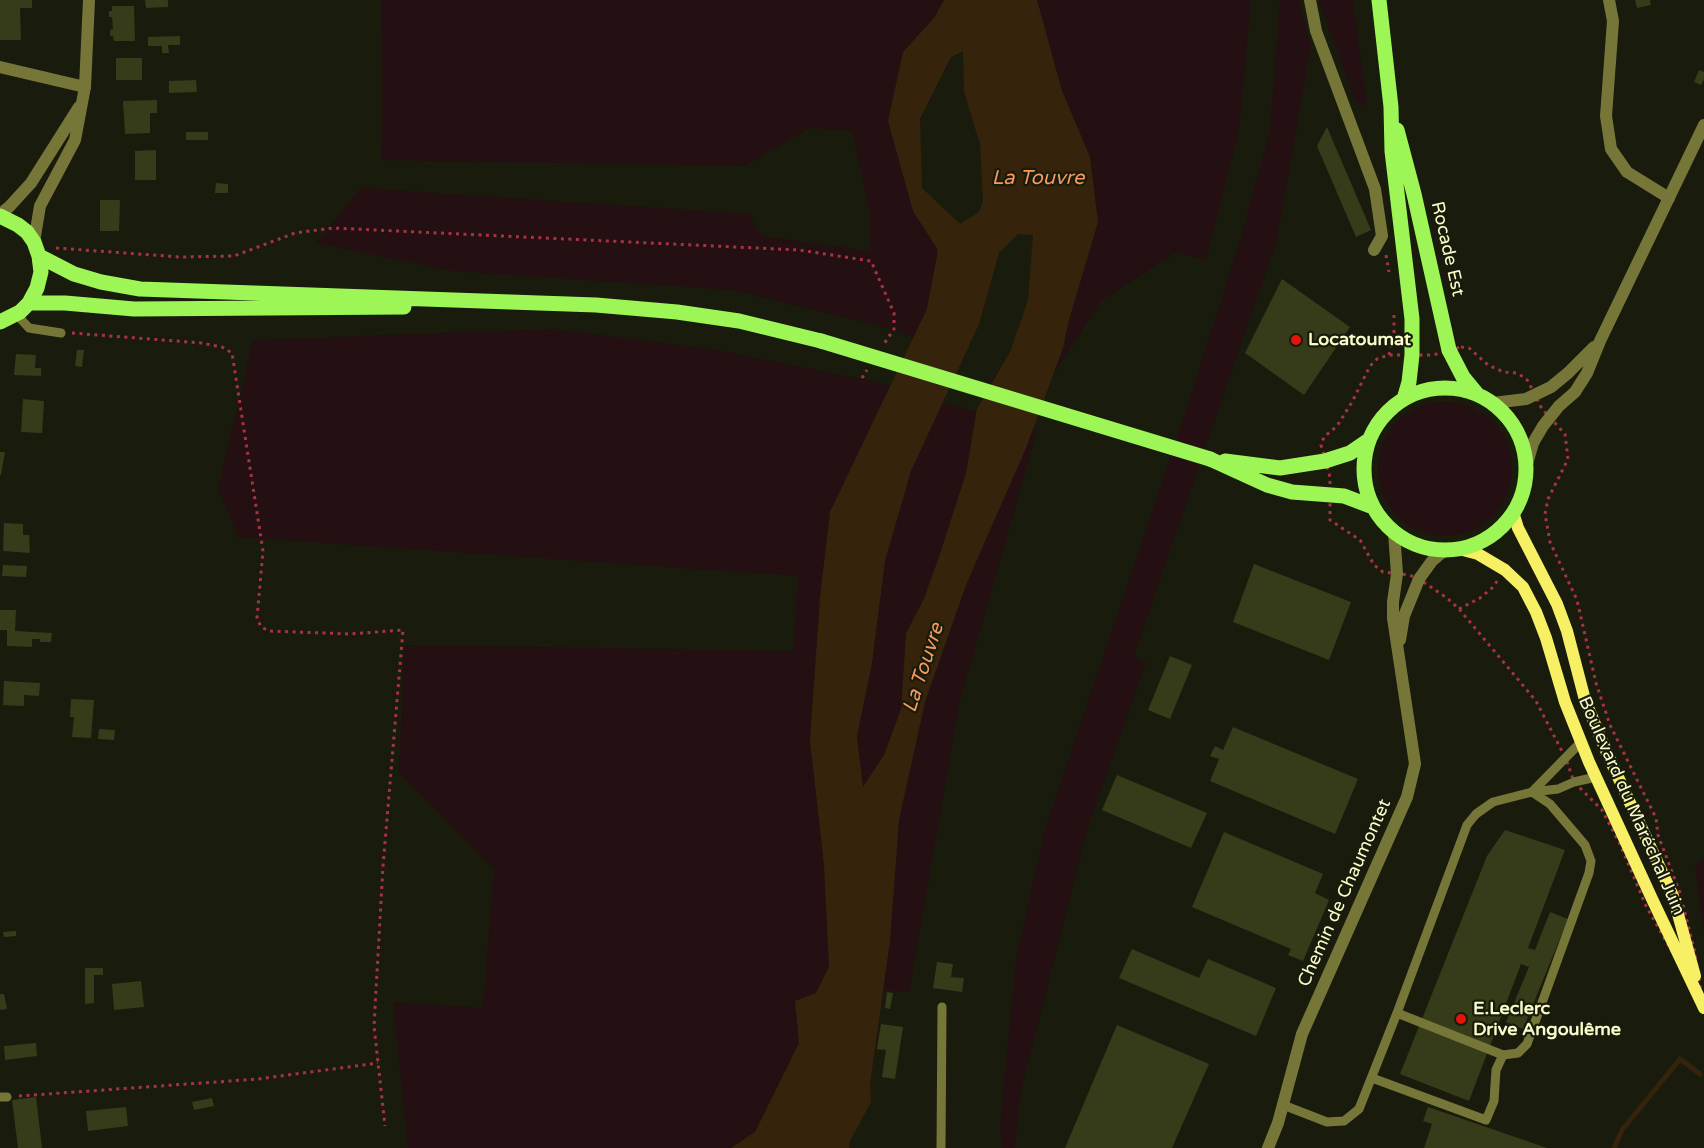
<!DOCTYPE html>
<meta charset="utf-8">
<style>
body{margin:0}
canvas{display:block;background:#191b0c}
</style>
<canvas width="1704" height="1148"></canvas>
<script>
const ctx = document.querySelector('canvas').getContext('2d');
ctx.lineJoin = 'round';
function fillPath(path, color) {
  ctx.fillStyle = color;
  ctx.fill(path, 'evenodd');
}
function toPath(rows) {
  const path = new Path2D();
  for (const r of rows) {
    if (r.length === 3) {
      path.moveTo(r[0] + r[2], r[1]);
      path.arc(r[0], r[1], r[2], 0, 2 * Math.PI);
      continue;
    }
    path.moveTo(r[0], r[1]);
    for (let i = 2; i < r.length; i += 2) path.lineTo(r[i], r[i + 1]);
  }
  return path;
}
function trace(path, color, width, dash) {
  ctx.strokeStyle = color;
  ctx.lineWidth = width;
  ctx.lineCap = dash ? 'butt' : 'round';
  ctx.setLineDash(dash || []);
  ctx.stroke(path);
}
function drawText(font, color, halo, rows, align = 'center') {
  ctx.font = font + ' "Varela Round",sans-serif';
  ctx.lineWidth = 4.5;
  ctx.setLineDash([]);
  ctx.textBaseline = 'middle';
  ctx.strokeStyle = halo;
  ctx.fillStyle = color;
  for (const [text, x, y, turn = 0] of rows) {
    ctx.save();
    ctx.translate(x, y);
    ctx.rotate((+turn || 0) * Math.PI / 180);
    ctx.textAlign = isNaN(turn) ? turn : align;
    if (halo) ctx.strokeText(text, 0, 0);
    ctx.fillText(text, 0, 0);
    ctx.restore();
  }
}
fillPath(toPath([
 [381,0,944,0,934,18,903,52,913,211,938,250,927,309,914,337,873,324,732,290,453,271,316,243,361,188,750,214,760,236,870,251,870,212,852,130,809,128,745,166,381,160,382,104],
 [1037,0,1251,0,1239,131,1206,260,1176,252,1101,301,1054,373,1063,348,1069,320,1090,157,1062,91],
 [1280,0,1300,0,1300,8,1311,46,1276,243,1134,655,1146,663,1087,830,1020,1095,1015,1148,1002,1148,1000,1125,1016,959,1044,833,1186,411,1241,237,1270,131],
 [1319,0,1353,0,1367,106,1355,101],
 [554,329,711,349,876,382,1037,431,960,700,909,992,868,989,791,1148,408,1148,393,1002,483,1008,494,869,399,772,404,645,793,651,798,576,239,537,218,489,253,340],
 [1445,469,67],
 [1704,858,1704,931,1695,867]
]), '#240f12');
fillPath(toPath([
 [944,0,1037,0,1062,91,1090,157,1098,222,1069,320,1063,348,1026,448,966,585,925,702,899,820,890,941,870,1084,871,1102,850,1141,849,1148,731,1148,755,1132,799,1043,795,1001,816,993,829,967,824,865,810,741,820,597,830,512,927,309,938,250,913,211,888,121,903,52,934,18],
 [963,51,964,92,980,144,983,201,979,212,960,224,922,188,920,119,951,57],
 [1018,234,1033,235,1028,300,1010,352,977,409,966,473,939,557,923,601,906,633,901,709,884,755,863,787,857,736,872,663,885,561,911,471,979,324,999,253]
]), '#35230b');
trace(toPath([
 [1614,1148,1622,1130,1680,1059,1700,1074]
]), '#35230b', 5);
fillPath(toPath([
 [0,0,32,0,32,8,20,8,21,40,0,40],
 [145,0,168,0,168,7,146,8],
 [1635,0,1650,0,1651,5,1637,8],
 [112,6,134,6,135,41,114,41,113,36,110,36,110,30,113,29,112,17,109,17,109,11,112,11],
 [180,36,180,45,168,45,169,53,162,53,162,46,148,46,148,37],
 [116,58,142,58,142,80,116,80],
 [1699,70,1704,72,1704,79,1701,85,1694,82],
 [196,80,197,92,169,93,169,81],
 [157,100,157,113,150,113,150,133,125,134,123,101],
 [1327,127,1371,230,1356,237,1317,146],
 [186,132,208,132,208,140,186,140],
 [156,150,156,180,135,180,135,151],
 [216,183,228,184,228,193,215,193],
 [100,200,120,200,119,231,100,231],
 [1282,279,1350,327,1304,395,1245,353],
 [77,350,84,350,82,367,75,366],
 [16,354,36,355,35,368,41,368,41,376,14,375],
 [23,399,44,401,42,433,21,432],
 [0,452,5,452,1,475,0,475],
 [4,523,23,524,23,535,29,535,30,553,3,551],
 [1254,564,1351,602,1329,660,1233,622],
 [3,565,27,566,26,577,2,576],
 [0,610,16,610,15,631,52,633,51,642,40,642,40,639,32,639,32,647,7,646,7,630,0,630],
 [1170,656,1192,665,1170,719,1148,710],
 [4,681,40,683,39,696,24,695,24,706,3,705],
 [71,699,94,700,91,738,72,737,74,717,70,717],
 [1233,727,1358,779,1335,834,1210,781,1219,759,1210,756,1215,746,1223,750],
 [99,729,115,730,114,740,98,739],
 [1117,775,1207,813,1191,848,1102,810],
 [1505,830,1565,850,1528,948,1535,950,1550,912,1568,919,1523,1029,1506,1022,1529,967,1521,964,1469,1101,1400,1074,1487,856],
 [1224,832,1323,874,1315,893,1329,900,1303,961,1288,955,1291,949,1192,907],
 [16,931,16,936,4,937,3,932],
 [1132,949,1199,978,1208,959,1276,988,1256,1036,1119,978],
 [937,962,953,964,951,977,964,978,962,992,933,988],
 [85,968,103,968,103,975,94,975,94,1003,85,1004],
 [141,981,144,1007,114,1010,112,984],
 [887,992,893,993,890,1009,885,1008],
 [0,994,4,994,7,1009,0,1010],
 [881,1024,903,1027,895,1079,882,1077,886,1050,877,1049],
 [1117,1025,1209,1064,1172,1148,1065,1148],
 [36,1043,37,1056,5,1060,4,1046],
 [36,1097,42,1148,18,1148,12,1100],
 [212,1098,214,1106,194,1110,192,1102],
 [126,1107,128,1126,88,1131,86,1111],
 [1428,1107,1547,1148,1424,1148,1432,1124,1423,1121]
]), '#363b19');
trace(toPath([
 [56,248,180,257,234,256,295,233,333,228,799,250,871,261,894,313,894,329,884,344],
 [1386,255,1389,272],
 [72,333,201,343,222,347,232,353,263,551,257,618,261,627,269,631,350,634,403,630,383,866,374,1026,385,1126],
 [1461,347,1469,348,1488,365,1504,372,1516,373,1524,377,1528,381,1542,409,1565,434,1568,459,1548,499,1545,514,1550,542,1577,600,1596,683,1610,725,1656,818,1658,835,1680,893,1695,953,1703,1006,1646,906,1620,844,1602,810,1574,782,1566,759,1536,701,1459,609,1447,598,1419,579,1409,575,1383,572,1374,565,1360,540,1330,520,1330,477,1321,445,1324,437,1337,426,1352,402,1370,366,1377,359,1389,355,1433,355,1461,347],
 [1389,355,1394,332,1394,314],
 [862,378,867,370],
 [1459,609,1480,598,1492,588,1498,580],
 [19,1096,258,1079,378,1063]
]), '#a63342', 3, [3, 4.5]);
trace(toPath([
 [16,314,29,328,61,333],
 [1581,742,1532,792,1558,789,1574,782,1596,777],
 [1532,792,1550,804,1585,845,1591,861,1589,873,1527,1044,1518,1053,1503,1055,1397,1013,1467,825,1476,814,1493,802,1532,792],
 [1372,1078,1486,1120,1494,1101,1496,1070,1503,1055],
 [0,1097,7,1097],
 [1283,1105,1327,1122,1344,1121,1359,1109,1397,1013],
 [941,1148,942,1007]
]), '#777639', 9);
trace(toPath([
 [1310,0,1316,31,1375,189,1382,236,1374,250],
 [1609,0,1613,21,1606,116,1611,149,1627,172,1669,198],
 [0,67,85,87],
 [1400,640,1404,616,1419,579,1432,561,1445,550],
 [1268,1148,1278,1123,1302,1034,1407,797,1415,764,1393,618,1393,602,1397,574,1394,532]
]), '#777639', 12);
trace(toPath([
 [0,214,9,207,31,183,79,107],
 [34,242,40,206,75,140,85,87,89,0],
 [1493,403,1526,399,1551,387,1568,373,1594,347],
 [1526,467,1533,443,1543,426,1559,406,1575,392,1587,373,1600,341,1704,125]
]), '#777639', 12);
trace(toPath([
 [1513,512,1518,528,1557,604,1567,631,1585,700,1607,753,1673,896,1695,976],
 [1459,549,1478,554,1505,570,1523,587,1536,612,1546,638,1565,702,1589,762,1653,901,1704,1008]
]), '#f7f065', 12);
trace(toPath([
 [1379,0,1391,107,1392,151,1412,319,1412,355,1409,382,1404,399],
 [1397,130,1414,194,1449,350,1463,377,1477,394],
 [0,216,18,225,27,232,34,242,39,256,41,272,37,288,29,303,20,312,0,322],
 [39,256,74,274,101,282,140,289,596,305,677,312,739,321,821,341],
 [29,303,65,303,134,309,404,307],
 [1445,469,81],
 [1210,459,1267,485,1292,492,1344,496,1373,507],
 [1225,461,1280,468,1325,461,1350,453,1369,440]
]), '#9df656', 15);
trace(toPath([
 [821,341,1210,459]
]), '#9df656', 15);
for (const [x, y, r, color] of [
 [1296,340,6,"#e4140d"],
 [1461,1019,6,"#e4140d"]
]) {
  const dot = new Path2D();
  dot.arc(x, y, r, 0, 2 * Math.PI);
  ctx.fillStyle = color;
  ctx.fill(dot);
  trace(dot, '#191b0c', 2);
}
drawText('18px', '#fafcc9', '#191b0c', [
 ["Rocade Est",1447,249,77],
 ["Boulevard du Maréchal Juin",1631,806,66],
 ["Chemin de Chaumontet",1345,893,-66]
]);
drawText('bold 18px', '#fafcc9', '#191b0c', [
 ["Locatoumat",1308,340],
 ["E.Leclerc",1473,1009],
 ["Drive Angoulême",1473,1030]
], 'left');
drawText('italic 20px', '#f6995d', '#191b0c', [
 ["La Touvre",1038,179],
 ["La Touvre",924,668,-72]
]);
</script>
